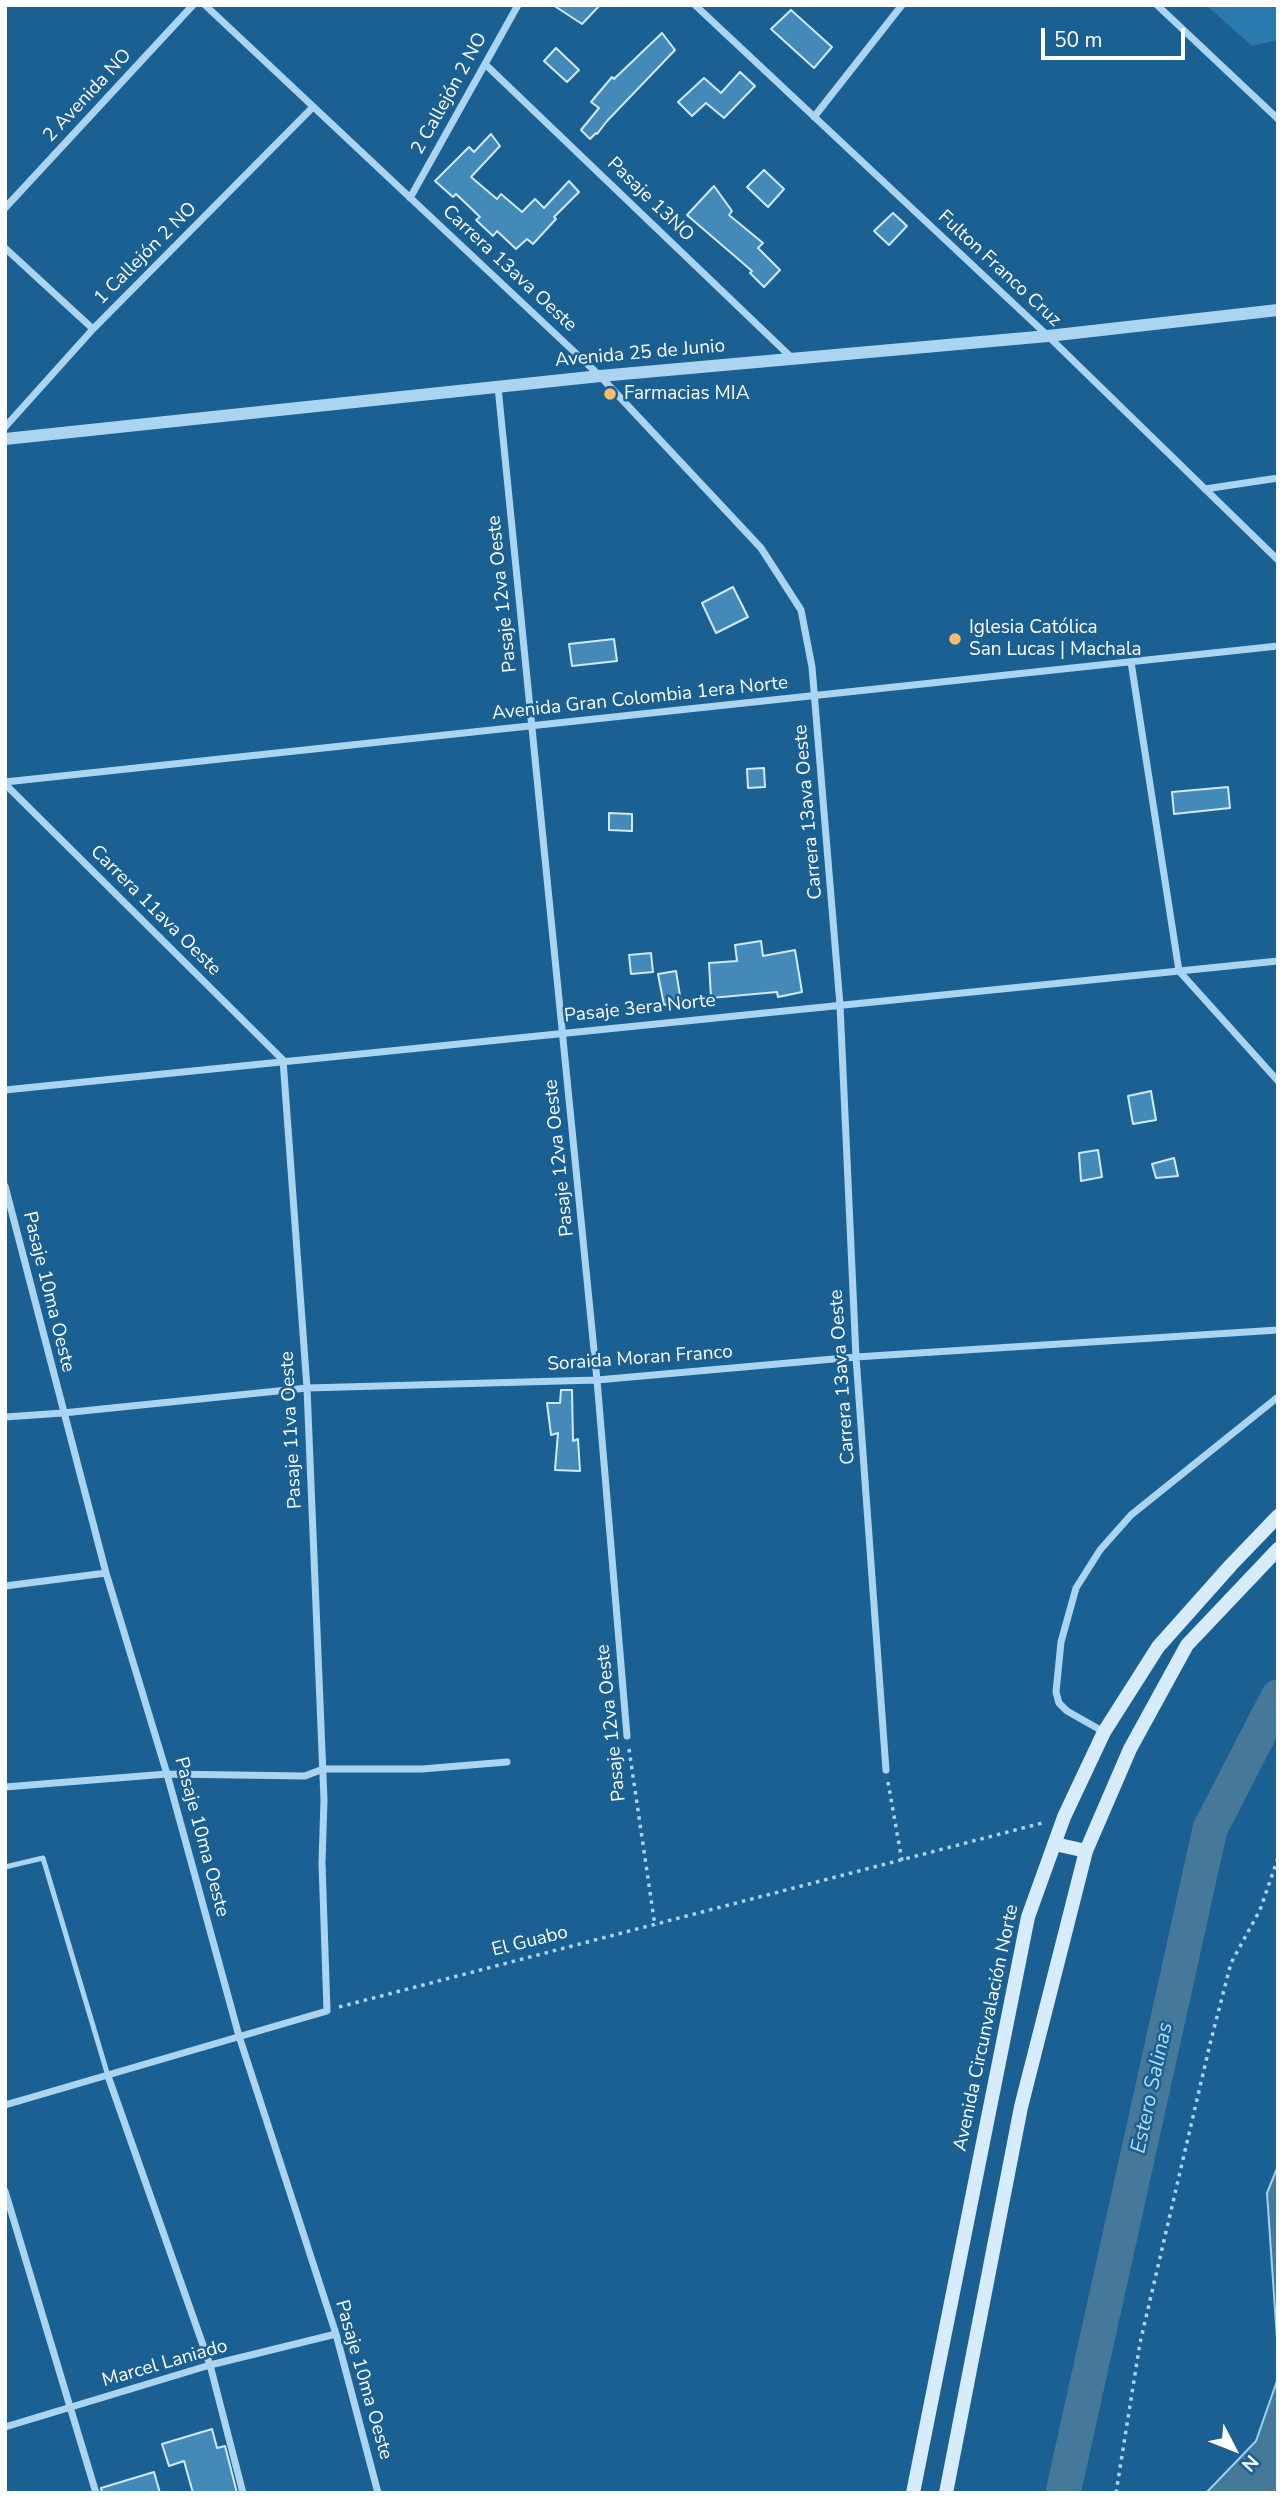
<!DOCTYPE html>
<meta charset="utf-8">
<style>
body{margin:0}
#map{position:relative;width:1283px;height:2498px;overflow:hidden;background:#1a6092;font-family:"Nunito Sans",sans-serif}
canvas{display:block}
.frame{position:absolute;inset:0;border:7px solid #fff;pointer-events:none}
.north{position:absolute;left:1199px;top:2414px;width:70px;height:70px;-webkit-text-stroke:5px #1a6092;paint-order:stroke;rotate:132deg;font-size:19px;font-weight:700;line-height:28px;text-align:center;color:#fff}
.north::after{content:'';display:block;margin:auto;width:24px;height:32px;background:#fff;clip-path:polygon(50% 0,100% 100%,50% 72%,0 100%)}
.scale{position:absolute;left:1041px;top:28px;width:144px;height:32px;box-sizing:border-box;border:4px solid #fff;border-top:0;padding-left:9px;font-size:21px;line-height:24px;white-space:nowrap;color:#fff;-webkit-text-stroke:5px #1a6092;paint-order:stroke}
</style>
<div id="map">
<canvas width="1283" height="2498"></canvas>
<div class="frame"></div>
<div class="north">N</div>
<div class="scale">50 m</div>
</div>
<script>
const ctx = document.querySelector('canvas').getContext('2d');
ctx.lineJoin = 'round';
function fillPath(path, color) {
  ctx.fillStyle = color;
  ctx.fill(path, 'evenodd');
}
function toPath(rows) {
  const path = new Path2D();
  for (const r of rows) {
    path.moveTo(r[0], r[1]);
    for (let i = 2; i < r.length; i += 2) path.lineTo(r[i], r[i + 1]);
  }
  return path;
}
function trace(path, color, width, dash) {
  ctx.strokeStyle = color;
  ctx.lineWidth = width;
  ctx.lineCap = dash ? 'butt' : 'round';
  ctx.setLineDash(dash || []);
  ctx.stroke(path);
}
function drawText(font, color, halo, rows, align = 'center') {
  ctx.font = font + ' "Nunito Sans",sans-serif';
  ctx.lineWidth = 5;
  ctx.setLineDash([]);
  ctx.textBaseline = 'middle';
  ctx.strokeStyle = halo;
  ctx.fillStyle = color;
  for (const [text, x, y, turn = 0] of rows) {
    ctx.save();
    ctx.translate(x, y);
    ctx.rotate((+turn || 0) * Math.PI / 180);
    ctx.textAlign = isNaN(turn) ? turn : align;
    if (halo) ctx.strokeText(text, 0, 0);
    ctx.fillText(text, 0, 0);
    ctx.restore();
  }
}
fillPath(toPath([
 [1206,5,1278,5,1278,40,1252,46]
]), '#2a7aae');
const water = toPath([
 [1278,2166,1278,2354,1267,2193,1278,2166],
 [1278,2378,1278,2493,1206,2493,1256,2441,1278,2378]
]);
fillPath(water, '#46789a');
trace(water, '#9cd1f1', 2);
trace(toPath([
 [1063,2493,1210,1829,1278,1697]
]), '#46789a', 35);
const building = toPath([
 [553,5,600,5,582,24,553,5],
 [791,10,832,47,814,68,771,29,791,10],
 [662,33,675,50,607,121,597,134,596,133,590,139,581,130,599,108,591,102,612,77,614,79,662,33],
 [556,48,579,70,567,82,544,61,556,48],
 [740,72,755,86,724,118,706,103,692,116,678,102,704,78,721,93,740,72],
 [491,134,500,146,471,177,497,199,501,194,522,212,535,199,544,208,569,181,579,192,554,217,556,219,533,244,527,239,516,249,497,231,493,236,476,220,480,217,456,194,453,197,435,181,469,147,474,152,491,134],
 [764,170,784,189,768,207,747,187,764,170],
 [714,186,732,211,729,215,763,243,758,248,780,270,764,287,750,273,752,271,687,215,714,186],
 [893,213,907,226,889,245,874,231,893,213],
 [733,587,748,617,716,633,702,603,733,587],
 [614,639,617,661,572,666,569,644,614,639],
 [764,768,765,787,748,788,747,769,764,768],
 [1228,787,1230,808,1174,814,1172,792,1228,787],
 [609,813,632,814,632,831,609,830,609,813],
 [761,941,763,956,795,950,802,992,778,997,777,992,711,998,709,963,737,961,735,945,761,941],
 [651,953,653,972,631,974,629,955,651,953],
 [676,971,681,1002,664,1005,658,974,676,971],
 [1151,1091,1156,1120,1133,1124,1128,1096,1151,1091],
 [1098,1150,1102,1177,1081,1181,1079,1153,1098,1150],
 [1174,1158,1178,1176,1156,1178,1152,1164,1174,1158],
 [561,1390,572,1390,573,1441,578,1439,580,1471,555,1470,558,1433,551,1435,547,1403,560,1403,561,1390],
 [212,2429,217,2448,225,2446,237,2493,193,2493,184,2461,169,2466,162,2444,212,2429],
 [154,2472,160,2493,102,2493,101,2488,154,2472]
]);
fillPath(building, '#438ab9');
trace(building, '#d0eafb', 2);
trace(toPath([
 [629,1749,655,1926],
 [888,1782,902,1861],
 [339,2007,1046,1822],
 [1116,2493,1140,2343,1210,2044,1231,1963,1260,1910,1278,1858]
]), '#aad4ef', 3.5, [3.5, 5]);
trace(toPath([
 [5,1867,43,1858,108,2076]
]), '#aad4ef', 5);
trace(toPath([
 [205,5,600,376,761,548,801,610,812,667,840,1005,856,1357,886,1770],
 [695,5,1048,336,1278,560],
 [1157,5,1278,119],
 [485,64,793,359],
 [814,117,902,5],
 [410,198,518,5],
 [5,208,193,5],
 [5,248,93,329],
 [498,387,597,1380,627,1736],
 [5,427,93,329,313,107],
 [1205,489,1278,478],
 [1131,662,1179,971,1278,1081],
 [5,782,1278,646],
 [5,784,283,1060,307,1388,324,1800,322,1863,327,2011,5,2105],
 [5,1090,1278,961],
 [5,1186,106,1573,167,1774,239,2036,336,2334,378,2493],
 [5,1417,63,1413,307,1388,597,1380,856,1357,1278,1330],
 [5,1586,106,1573],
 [1104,1732,1067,1711,1059,1703,1056,1692,1061,1642,1076,1588,1100,1550,1131,1515,1278,1397],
 [5,1787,167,1774,305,1776,323,1769,422,1769,507,1762],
 [108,2076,210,2365,243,2493],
 [5,2191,96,2493],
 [5,2427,210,2365,336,2334]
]), '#aad4ef', 7);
trace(toPath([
 [5,439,600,376,1048,336,1278,310]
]), '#aad4ef', 12);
trace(toPath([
 [1055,1844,1086,1851],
 [913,2493,1028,1917,1064,1817,1104,1732,1158,1647,1231,1565,1278,1516],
 [946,2493,1021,2107,1086,1851,1130,1749,1187,1645,1278,1549]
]), '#d7ecfb', 14);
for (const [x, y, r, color] of [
 [610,394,7,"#ffbc68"],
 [955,639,7,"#ffbc68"]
]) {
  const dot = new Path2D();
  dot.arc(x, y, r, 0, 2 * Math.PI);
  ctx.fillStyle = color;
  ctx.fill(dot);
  trace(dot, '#1a6092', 2.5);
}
drawText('19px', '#fff', '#1a6092', [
 ["2 Callejón 2 NO",450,94,-61],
 ["2 Avenida NO",88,96,-47],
 ["Pasaje 13NO",650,200,44],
 ["1 Callejón 2 NO",146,254,-45],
 ["Carrera 13ava Oeste",509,269,43],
 ["Fulton Franco Cruz",999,269,43],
 ["Avenida 25 de Junio",640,354,-5],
 ["Pasaje 12va Oeste",503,594,-96],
 ["Avenida Gran Colombia 1era Norte",640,699,-6],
 ["Carrera 13ava Oeste",809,812,-95],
 ["Carrera 11ava Oeste",155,911,45],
 ["Pasaje 3era Norte",640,1009,-6],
 ["Pasaje 12va Oeste",560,1158,-96],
 ["Pasaje 10ma Oeste",48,1292,76],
 ["Soraida Moran Franco",640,1359,-4],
 ["Carrera 13ava Oeste",843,1377,-94],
 ["Pasaje 11va Oeste",292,1430,-93],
 ["Pasaje 12va Oeste",612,1723,-96],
 ["Pasaje 10ma Oeste",201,1837,75],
 ["El Guabo",530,1942,-14],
 ["Avenida Circunvalación Norte",987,2028,-78],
 ["Marcel Laniado",165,2364,-16],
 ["Pasaje 10ma Oeste",363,2380,74]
]);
drawText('19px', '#fff', '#1a6092', [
 ["Farmacias MIA",624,394],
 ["Iglesia Católica",969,628],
 ["San Lucas | Machala",969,650]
], 'left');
drawText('italic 21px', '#b6ddf6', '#1a6092', [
 ["Estero Salinas",1153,2088,-78]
]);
</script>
